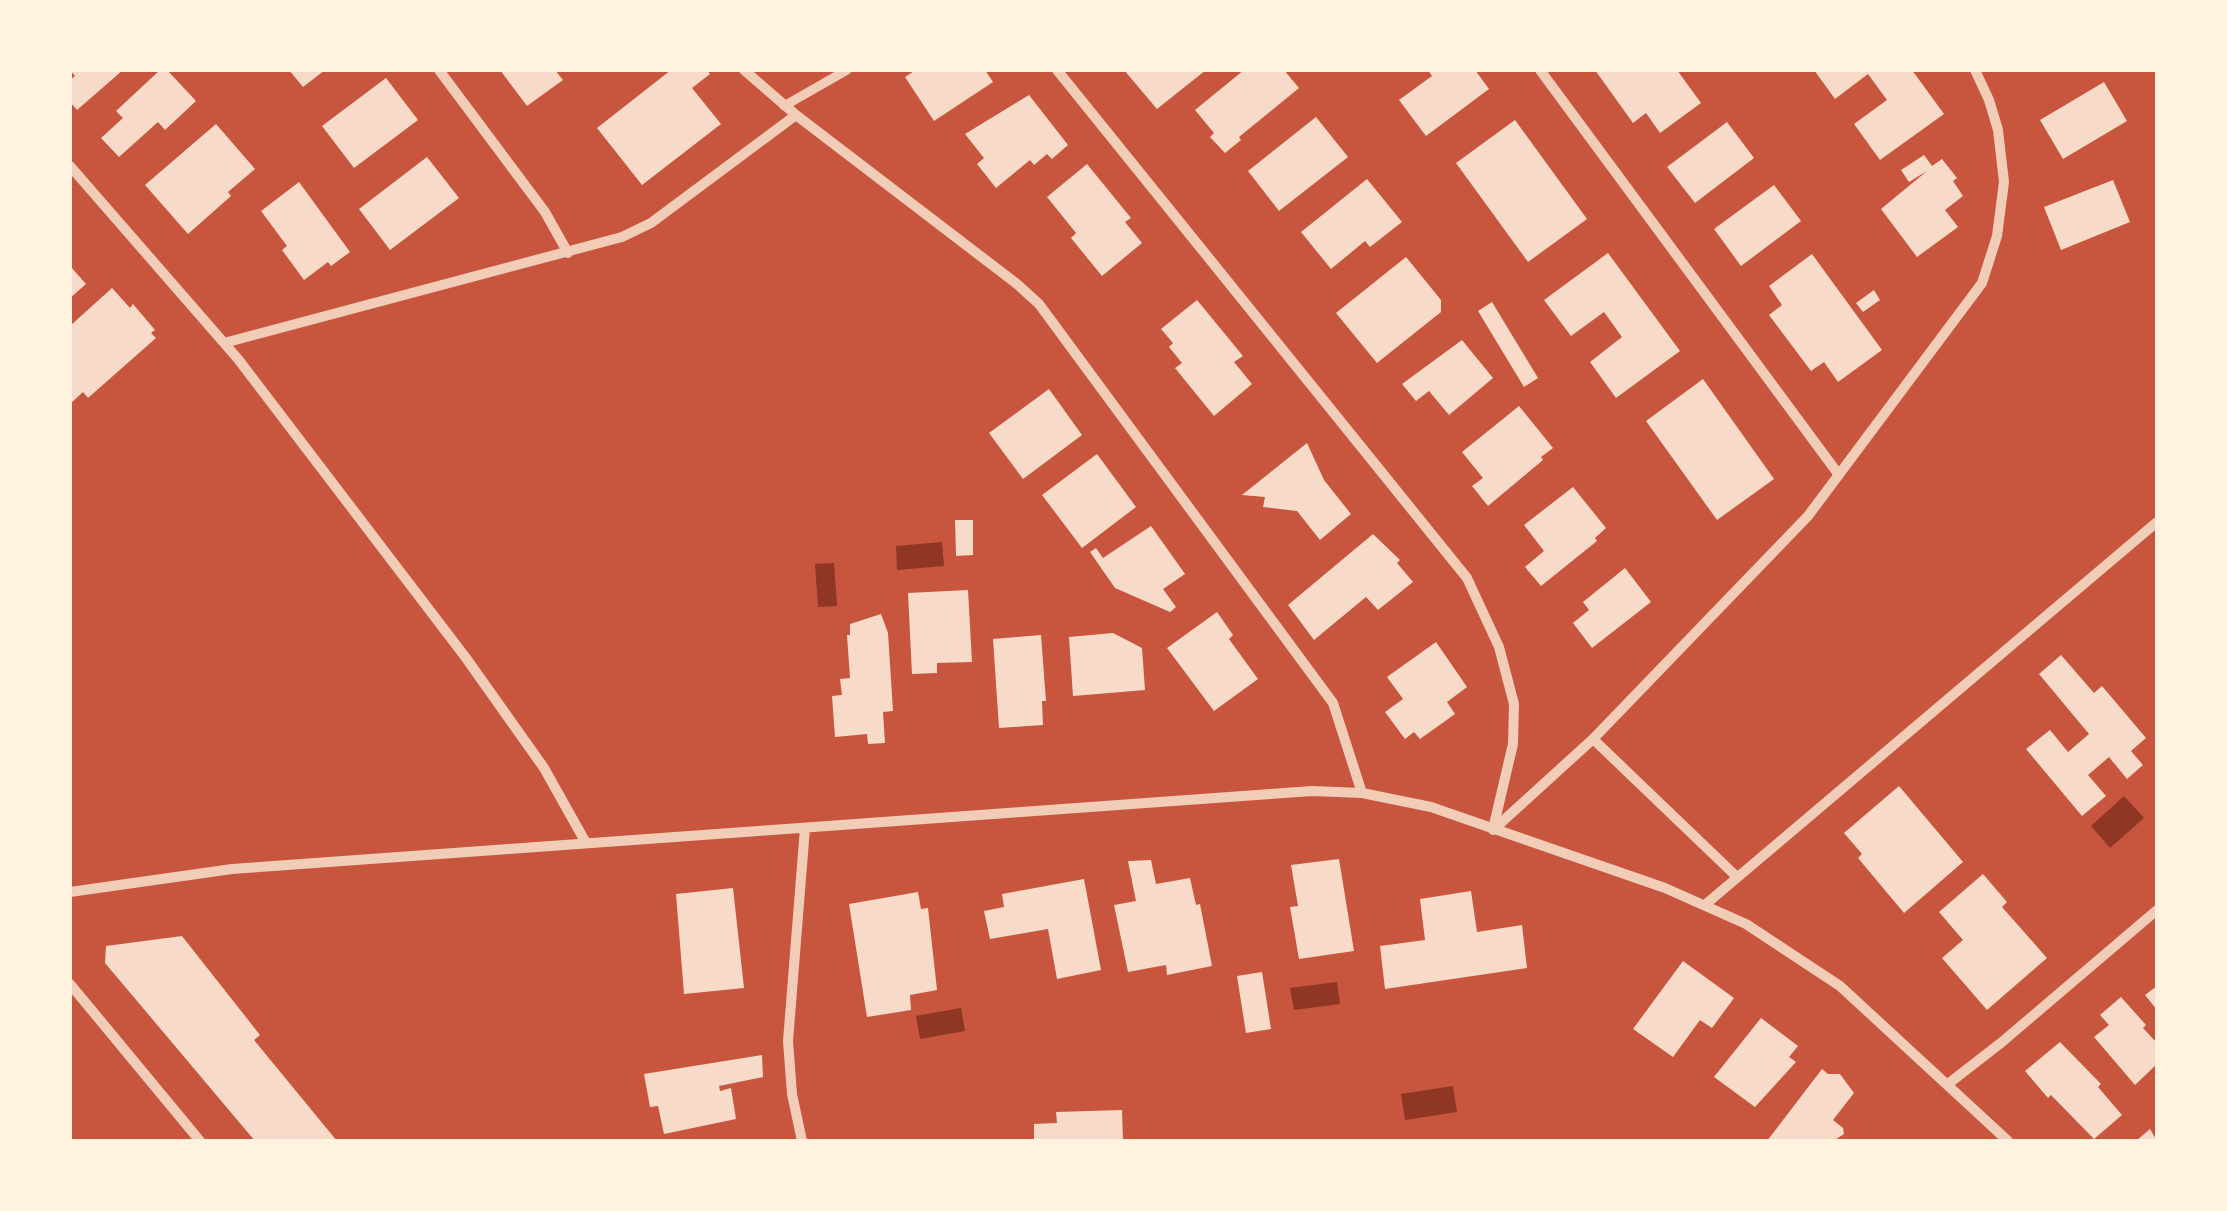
<!DOCTYPE html>
<style>
body{margin:0}
#map{position:relative;width:2227px;height:1211px;overflow:hidden;background:#c8553d;font-family:Quicksand,sans-serif}
canvas{display:block}
.frame{position:absolute;inset:0;border:72px solid #fff3e0;pointer-events:none}
</style>
<div id="map">
<canvas width="2227" height="1211"></canvas>
<div class="frame"></div>
</div>
<script>
const ctx = document.querySelector('canvas').getContext('2d');
ctx.lineJoin = 'round';
function fillPath(path, color) {
  ctx.fillStyle = color;
  ctx.fill(path, 'evenodd');
}
function toPath(rows) {
  const path = new Path2D();
  for (const r of rows) {
    path.moveTo(r[0], r[1]);
    for (let i = 2; i < r.length; i += 2) path.lineTo(r[i], r[i + 1]);
  }
  return path;
}
function trace(path, color, width, dash) {
  ctx.strokeStyle = color;
  ctx.lineWidth = width;
  ctx.lineCap = dash ? 'butt' : 'round';
  ctx.setLineDash(dash || []);
  ctx.stroke(path);
}
fillPath(toPath([
 [942,542,944,566,897,570,896,546],
 [834,563,837,606,818,607,815,564],
 [2124,796,2144,818,2110,848,2091,826],
 [1337,982,1340,1004,1294,1010,1290,988],
 [961,1008,965,1031,920,1039,916,1016],
 [1453,1086,1457,1112,1405,1120,1401,1094]
]), '#8f3625');
fillPath(toPath([
 [70,70,123,70,77,110,70,102,70,80,75,76],
 [160,70,167,70,196,101,165,130,158,122,119,157,101,138,123,118,116,111],
 [289,70,325,70,303,87],
 [500,70,555,70,563,80,527,106],
 [671,70,707,70,710,74,692,88,721,124,642,185,597,128],
 [916,70,985,70,993,82,934,121,905,77],
 [1124,70,1206,70,1157,109],
 [1244,70,1284,70,1299,88,1239,137,1241,140,1225,153,1210,137,1214,133,1195,110],
 [1428,70,1475,70,1489,89,1426,136,1399,100,1432,76],
 [1595,70,1677,70,1701,103,1660,133,1646,113,1633,123],
 [1814,70,1912,70,1944,114,1880,160,1854,124,1887,100,1868,74,1835,99],
 [386,78,418,120,354,168,322,126],
 [2104,82,2127,121,2063,159,2040,120],
 [1029,95,1068,145,1052,159,1047,154,1034,165,1030,160,996,188,977,164,984,158,965,134],
 [1316,117,1348,157,1279,211,1248,171],
 [1515,120,1587,219,1528,262,1456,163],
 [1727,122,1754,158,1695,203,1667,167],
 [216,124,255,169,228,192,231,196,188,234,145,185],
 [1924,155,1932,166,1942,159,1957,178,1953,181,1963,196,1945,210,1958,227,1917,257,1881,209,1927,171,1909,182,1901,170],
 [427,157,459,198,390,250,359,209],
 [1087,164,1131,218,1125,222,1142,243,1102,276,1071,238,1076,233,1047,197],
 [1367,179,1402,222,1370,247,1365,241,1331,269,1301,232],
 [2113,180,2130,222,2061,250,2044,207],
 [299,182,350,252,331,266,328,262,304,280,282,250,287,246,261,211],
 [1774,185,1801,221,1741,266,1714,229],
 [1608,253,1680,351,1616,398,1590,362,1622,337,1604,312,1571,336,1544,300],
 [1812,254,1882,350,1838,382,1824,362,1811,371,1769,315,1782,305,1769,286],
 [1406,257,1441,300,1441,312,1377,363,1336,313],
 [70,266,86,284,70,298],
 [112,288,130,308,133,304,155,330,151,333,156,338,88,398,83,392,70,404,70,326],
 [1874,290,1880,300,1863,312,1856,303],
 [1197,300,1243,356,1234,362,1252,384,1214,416,1175,368,1182,363,1169,347,1173,343,1161,329],
 [1492,302,1538,378,1524,387,1478,311],
 [1462,340,1493,378,1449,415,1429,391,1416,401,1402,384],
 [1703,379,1774,479,1717,520,1646,421],
 [1049,389,1082,435,1023,479,989,433],
 [1519,406,1553,448,1541,457,1543,460,1488,506,1472,486,1483,478,1462,452],
 [1307,443,1324,480,1351,514,1320,540,1297,511,1263,507,1265,497,1242,495],
 [1097,454,1136,507,1082,548,1042,495],
 [1573,487,1606,528,1595,538,1597,541,1541,586,1525,567,1544,551,1524,525],
 [955,520,973,520,973,555,956,556],
 [1151,526,1185,574,1163,589,1176,607,1170,612,1115,588,1090,552,1096,548,1103,558],
 [1373,534,1400,560,1397,563,1413,582,1378,610,1366,597,1314,640,1288,605],
 [1625,568,1651,602,1592,648,1573,623,1589,610,1583,602],
 [968,590,972,662,937,663,937,673,912,674,908,593],
 [1217,612,1233,635,1229,639,1258,679,1214,711,1167,648],
 [881,614,888,633,893,711,883,712,885,743,868,744,867,734,835,737,832,696,842,695,840,679,850,678,847,635,850,635,850,624],
 [1113,633,1142,648,1145,690,1073,696,1069,637],
 [1041,635,1046,701,1042,701,1043,725,999,728,993,639],
 [1436,642,1467,687,1447,702,1455,714,1420,739,1414,732,1405,739,1385,712,1403,699,1387,677],
 [2061,655,2094,693,2102,686,2146,738,2131,751,2143,765,2127,779,2109,757,2088,775,2106,796,2082,816,2026,749,2050,730,2068,752,2089,734,2039,674],
 [1899,786,1963,862,1904,913,1858,858,1862,854,1844,833],
 [1339,859,1354,951,1299,959,1290,907,1298,906,1291,865],
 [1151,860,1156,884,1190,878,1196,905,1200,904,1212,966,1167,975,1166,965,1128,972,1114,905,1136,901,1128,861],
 [1983,874,2007,902,2002,907,2047,958,1987,1010,1942,958,1963,940,1939,912],
 [1084,879,1101,970,1057,979,1048,929,990,939,984,911,1004,907,1002,894],
 [733,888,744,988,684,994,676,894],
 [1471,891,1477,932,1522,925,1527,968,1385,989,1380,946,1425,940,1420,899],
 [918,892,921,909,928,908,937,990,910,995,911,1010,867,1017,849,904],
 [182,936,260,1035,254,1040,337,1141,255,1141,105,963,106,946],
 [1683,961,1734,998,1712,1028,1700,1020,1673,1057,1633,1029],
 [1262,972,1271,1029,1246,1033,1237,976],
 [2157,986,2157,1010,2145,995],
 [2121,997,2146,1025,2143,1028,2157,1043,2157,1064,2135,1085,2094,1037,2109,1025,2100,1015],
 [1761,1018,1798,1046,1789,1057,1796,1062,1755,1107,1714,1077],
 [2060,1042,2101,1084,2098,1087,2122,1115,2094,1139,2051,1095,2048,1098,2025,1071],
 [762,1055,763,1077,719,1086,720,1091,731,1088,736,1119,664,1134,658,1106,650,1107,644,1074],
 [1822,1069,1828,1074,1840,1074,1854,1093,1833,1120,1843,1128,1844,1134,1833,1141,1767,1141],
 [1122,1110,1123,1141,1034,1141,1034,1124,1057,1123,1056,1112],
 [2150,1129,2157,1141,2136,1141]
]), '#f7dbc8');
trace(toPath([
 [784,106,847,70]
]), '#f1ccb7', 9);
trace(toPath([
 [439,70,545,212,568,253],
 [744,70,796,115,1017,284,1039,304,1333,703,1362,793],
 [1057,70,1467,578,1499,647,1514,704,1513,744,1493,829],
 [1540,70,1839,475],
 [70,166,238,359,466,658,544,768,586,843],
 [224,343,622,237,651,223,796,115],
 [1593,739,1737,877],
 [1493,830,1593,739,1808,516,1982,283,1997,236,2004,182,1998,130,1989,100,1975,70],
 [70,892,232,869,1312,791,1362,793,1431,807,1665,888,1746,924,1840,986,2008,1141],
 [1706,904,2157,522],
 [70,984,200,1141],
 [1948,1084,2002,1042,2157,910],
 [802,1141,792,1094,788,1041,805,828]
]), '#f1ccb7', 10);
</script>
